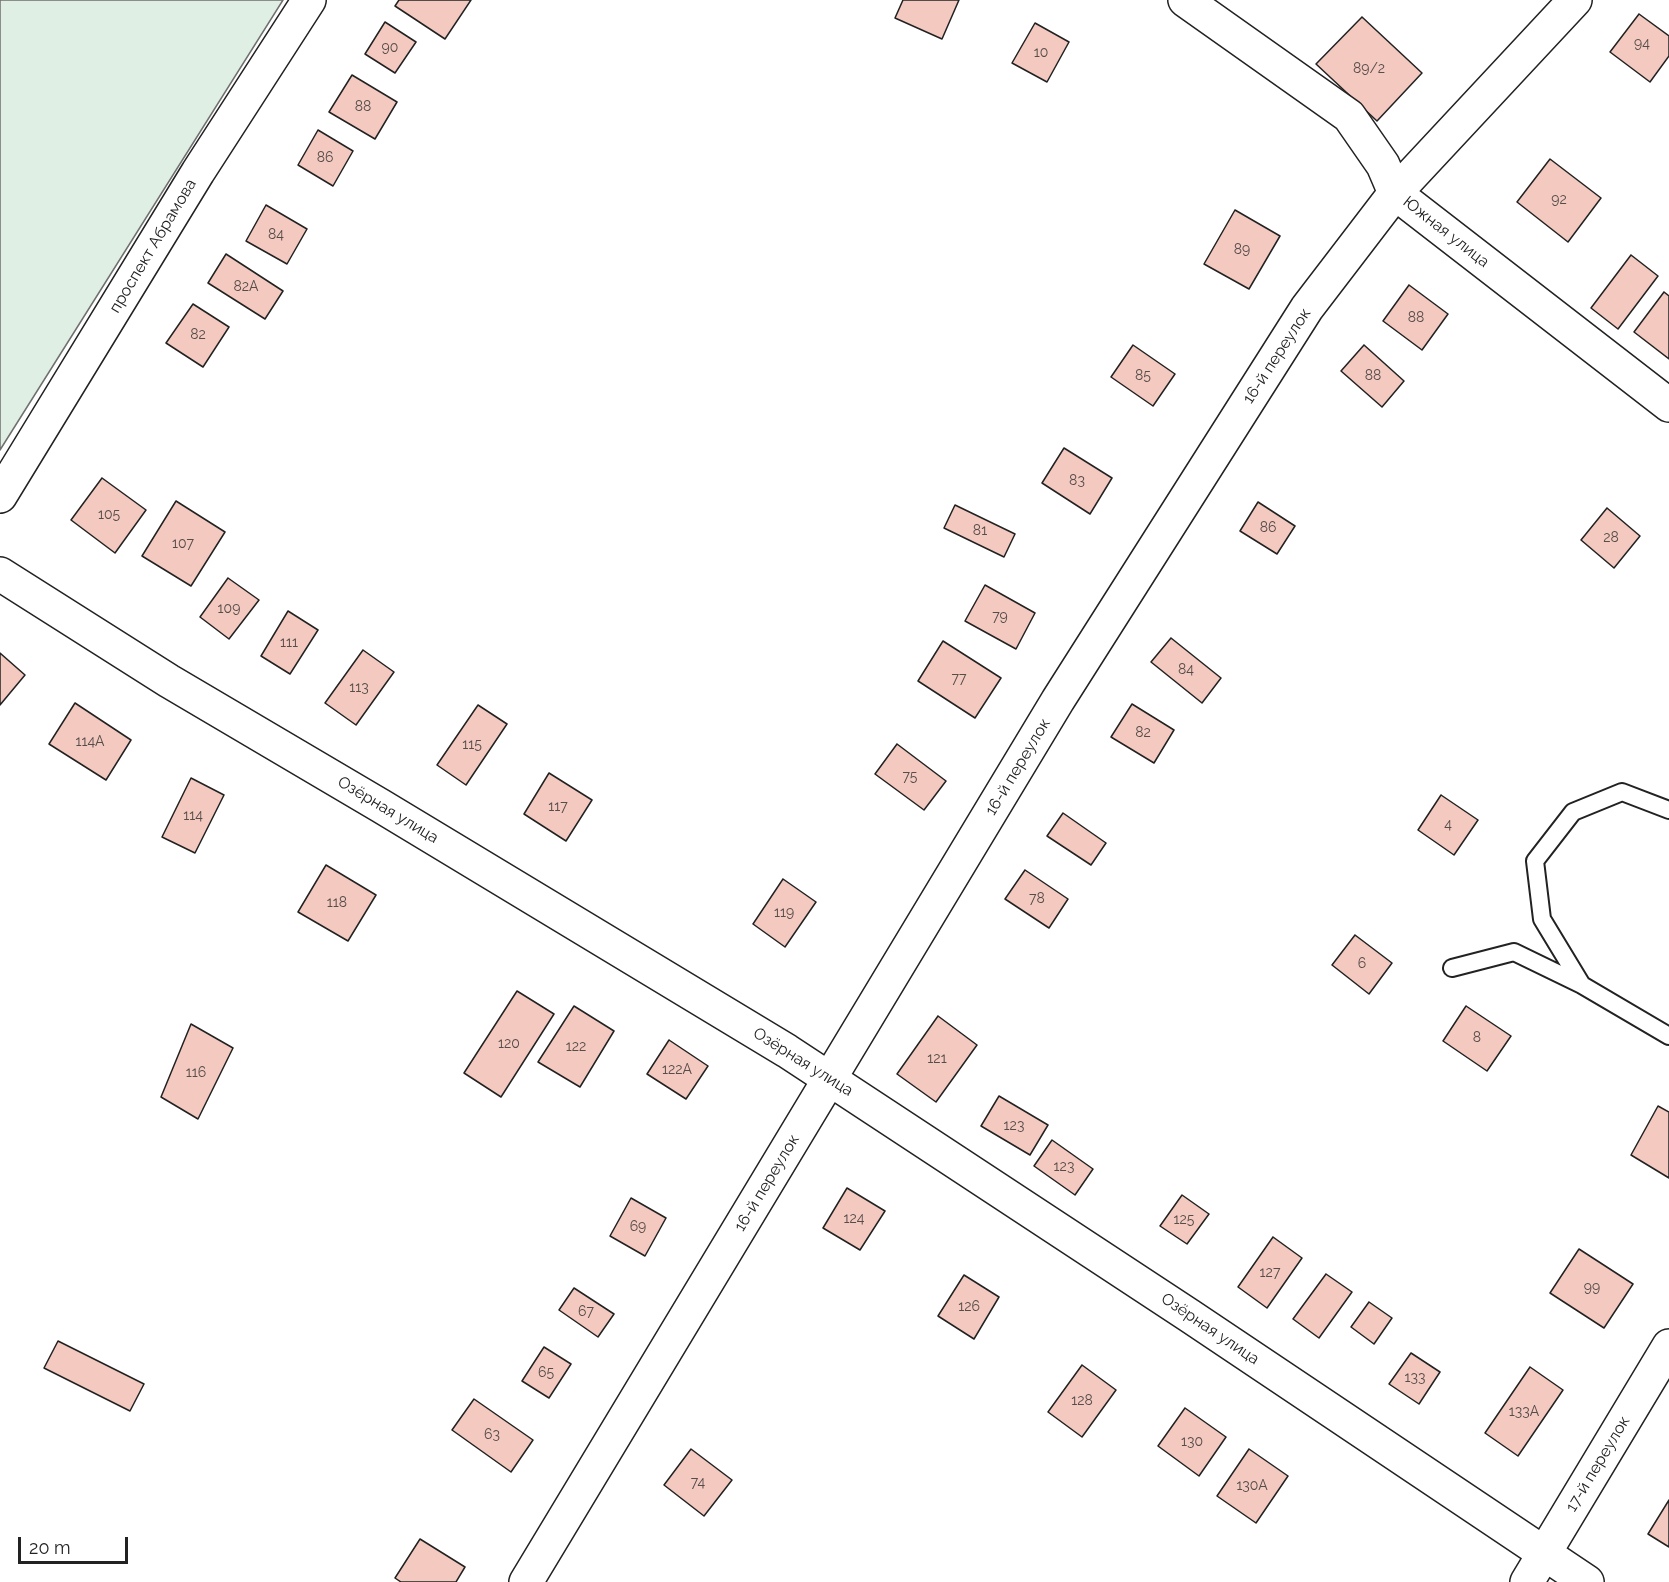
<!DOCTYPE html>
<meta charset="utf-8">
<style>
body{margin:0}
#map{position:relative;width:1669px;height:1582px;overflow:hidden;background:#fff;font-family:Raleway,sans-serif}
canvas{display:block}
.scale{position:absolute;left:18px;top:1537px;width:110px;height:27px;box-sizing:border-box;border:3px solid #222;border-top:0;padding-left:8px;font-size:18px;line-height:21px;white-space:nowrap;color:#222;-webkit-text-stroke:4px #fff;paint-order:stroke}
</style>
<div id="map">
<canvas width="1669" height="1582"></canvas>
<div class="scale">20 m</div>
</div>
<script>
const ctx = document.querySelector('canvas').getContext('2d');
ctx.lineJoin = 'round';
function fillPath(path, color) {
  ctx.fillStyle = color;
  ctx.fill(path, 'evenodd');
}
function toPath(rows) {
  const path = new Path2D();
  for (const r of rows) {
    path.moveTo(r[0], r[1]);
    for (let i = 2; i < r.length; i += 2) path.lineTo(r[i], r[i + 1]);
  }
  return path;
}
function trace(path, color, width, dash) {
  ctx.strokeStyle = color;
  ctx.lineWidth = width;
  ctx.lineCap = dash ? 'butt' : 'round';
  ctx.setLineDash(dash || []);
  ctx.stroke(path);
}
function drawText(font, color, halo, rows, align = 'center') {
  ctx.font = font + ' Raleway,sans-serif';
  ctx.lineWidth = 4.5;
  ctx.setLineDash([]);
  ctx.textBaseline = 'middle';
  ctx.strokeStyle = halo;
  ctx.fillStyle = color;
  for (const [text, x, y, turn = 0] of rows) {
    ctx.save();
    ctx.translate(x, y);
    ctx.rotate((+turn || 0) * Math.PI / 180);
    ctx.textAlign = isNaN(turn) ? turn : align;
    if (halo) ctx.strokeText(text, 0, 0);
    ctx.fillText(text, 0, 0);
    ctx.restore();
  }
}
const green = toPath([
 [0,0,283,0,0,450,0,0]
]);
fillPath(green, '#e0efe3');
trace(green, '#6f6f6f', 1.5);
const building = toPath([
 [399,0,471,0,445,39,395,6,399,0],
 [903,0,959,0,942,39,895,18,903,0],
 [1639,14,1669,36,1669,56,1650,82,1610,52,1639,14],
 [1362,17,1422,73,1377,121,1316,64,1362,17],
 [385,22,416,42,395,73,365,54,385,22],
 [1035,23,1069,42,1047,82,1012,63,1035,23],
 [352,75,397,102,375,139,329,112,352,75],
 [318,130,353,151,333,186,298,165,318,130],
 [1550,159,1601,198,1568,242,1517,202,1550,159],
 [266,205,307,229,287,264,246,241,266,205],
 [1235,210,1280,236,1249,289,1204,264,1235,210],
 [226,254,283,291,265,319,208,283,226,254],
 [1631,255,1658,276,1618,329,1591,308,1631,255],
 [1409,285,1448,314,1422,350,1383,321,1409,285],
 [1664,292,1669,296,1669,359,1634,332,1664,292],
 [193,304,229,327,203,367,166,343,193,304],
 [1133,345,1175,374,1153,406,1111,377,1133,345],
 [1364,345,1404,381,1382,407,1341,371,1364,345],
 [1064,448,1112,478,1090,514,1042,483,1064,448],
 [102,478,146,510,115,553,71,520,102,478],
 [176,501,225,532,191,586,142,556,176,501],
 [1258,502,1295,526,1277,554,1240,531,1258,502],
 [955,505,1015,534,1004,557,944,528,955,505],
 [1607,508,1640,536,1614,568,1581,540,1607,508],
 [228,578,259,600,229,639,200,617,228,578],
 [985,585,1035,613,1016,649,965,621,985,585],
 [288,611,318,630,290,674,261,656,288,611],
 [1171,638,1221,678,1202,703,1151,662,1171,638],
 [943,641,1001,678,975,718,918,681,943,641],
 [363,650,394,672,356,725,325,703,363,650],
 [0,653,25,675,0,705,0,653],
 [75,703,131,740,106,780,49,744,75,703],
 [1132,704,1174,730,1154,763,1111,737,1132,704],
 [478,705,507,724,466,785,437,765,478,705],
 [897,744,946,781,924,810,875,774,897,744],
 [549,773,592,800,566,841,524,814,549,773],
 [191,778,224,795,195,853,162,837,191,778],
 [1441,795,1478,820,1454,855,1418,830,1441,795],
 [1063,813,1106,843,1091,865,1047,836,1063,813],
 [326,865,376,895,348,941,298,912,326,865],
 [1025,870,1068,899,1049,928,1005,899,1025,870],
 [783,879,816,902,785,947,753,924,783,879],
 [1355,935,1392,963,1369,994,1332,965,1355,935],
 [517,991,554,1014,501,1097,464,1073,517,991],
 [574,1006,614,1031,580,1087,538,1062,574,1006],
 [1466,1006,1511,1036,1487,1071,1443,1041,1466,1006],
 [938,1016,977,1045,936,1102,897,1074,938,1016],
 [191,1024,233,1048,198,1119,161,1097,191,1024],
 [669,1040,708,1066,686,1099,647,1074,669,1040],
 [999,1096,1048,1125,1030,1155,981,1126,999,1096],
 [1658,1106,1669,1112,1669,1178,1631,1155,1658,1106],
 [1052,1140,1093,1169,1075,1195,1034,1166,1052,1140],
 [847,1188,885,1211,860,1250,823,1228,847,1188],
 [1182,1195,1209,1214,1187,1244,1160,1226,1182,1195],
 [631,1198,666,1218,645,1256,610,1236,631,1198],
 [1273,1237,1302,1258,1267,1308,1238,1287,1273,1237],
 [1579,1249,1633,1284,1604,1328,1550,1293,1579,1249],
 [1326,1274,1352,1292,1319,1338,1293,1319,1326,1274],
 [964,1275,999,1297,974,1339,938,1316,964,1275],
 [574,1288,614,1314,598,1337,559,1310,574,1288],
 [1369,1302,1392,1318,1374,1344,1351,1327,1369,1302],
 [58,1341,144,1384,130,1411,44,1368,58,1341],
 [544,1347,571,1364,549,1398,522,1381,544,1347],
 [1411,1353,1440,1372,1419,1404,1389,1384,1411,1353],
 [1082,1365,1116,1390,1082,1437,1048,1412,1082,1365],
 [1530,1367,1563,1390,1518,1456,1485,1433,1530,1367],
 [474,1399,533,1440,511,1472,452,1430,474,1399],
 [1185,1408,1226,1437,1199,1476,1158,1446,1185,1408],
 [691,1449,732,1480,704,1516,664,1485,691,1449],
 [1249,1449,1288,1476,1256,1523,1217,1496,1249,1449],
 [1669,1500,1669,1547,1648,1534,1669,1500],
 [420,1539,465,1567,456,1582,401,1582,395,1578,420,1539]
]);
fillPath(building, '#f3c9c0');
trace(building, '#222', 1.5);
const lane = toPath([
 [1452,968,1514,952,1582,985,1669,1036],
 [1582,985,1542,919,1535,861,1573,812,1622,792,1669,810]
]);
const street = toPath([
 [1185,0,1349,116,1383,165,1395,193,1669,405],
 [0,496,198,172,309,0],
 [0,574,169,681,381,806,787,1051,1190,1316,1587,1582],
 [526,1582,1058,700,1307,308,1395,193,1575,0],
 [1527,1582,1669,1346]
]);
trace(lane, '#222', 20);
trace(street, '#222', 36);
trace(lane, '#fff', 16);
trace(street, '#fff', 33);
drawText('14px', '#564c4a', null, [
 ["94",1642,44],
 ["90",390,48],
 ["10",1041,53],
 ["89/2",1369,69],
 ["88",363,107],
 ["86",325,158],
 ["92",1559,200],
 ["84",276,235],
 ["89",1242,250],
 ["82А",246,287],
 ["88",1416,318],
 ["82",198,335],
 ["85",1143,376],
 ["88",1373,376],
 ["83",1077,481],
 ["105",109,515],
 ["86",1268,528],
 ["81",980,531],
 ["28",1611,538],
 ["107",183,544],
 ["109",229,609],
 ["79",1000,617],
 ["111",289,643],
 ["84",1186,670],
 ["77",959,679],
 ["113",359,688],
 ["82",1143,733],
 ["114А",90,742],
 ["115",472,745],
 ["75",910,777],
 ["117",558,807],
 ["114",193,816],
 ["4",1448,825],
 ["78",1037,899],
 ["118",337,903],
 ["119",784,913],
 ["6",1362,964],
 ["8",1477,1038],
 ["120",509,1044],
 ["122",576,1047],
 ["121",937,1059],
 ["122А",677,1070],
 ["116",196,1073],
 ["123",1014,1126],
 ["123",1064,1167],
 ["124",854,1219],
 ["125",1184,1220],
 ["69",638,1227],
 ["127",1270,1273],
 ["99",1592,1288],
 ["126",969,1307],
 ["67",586,1312],
 ["65",546,1373],
 ["133",1415,1378],
 ["128",1082,1401],
 ["133А",1524,1412],
 ["63",492,1435],
 ["130",1192,1442],
 ["74",698,1483],
 ["130А",1252,1486]
]);
drawText('16px', '#222', '#fff', [
 ["Южная улица",1446,232,38],
 ["проспект Абрамова",153,246,-59],
 ["16-й переулок",1277,356,-57],
 ["16-й переулок",1018,767,-59],
 ["Озёрная улица",388,810,31],
 ["Озёрная улица",803,1062,32],
 ["16-й переулок",767,1183,-59],
 ["Озёрная улица",1210,1329,34],
 ["17-й переулок",1598,1464,-59]
]);
</script>
